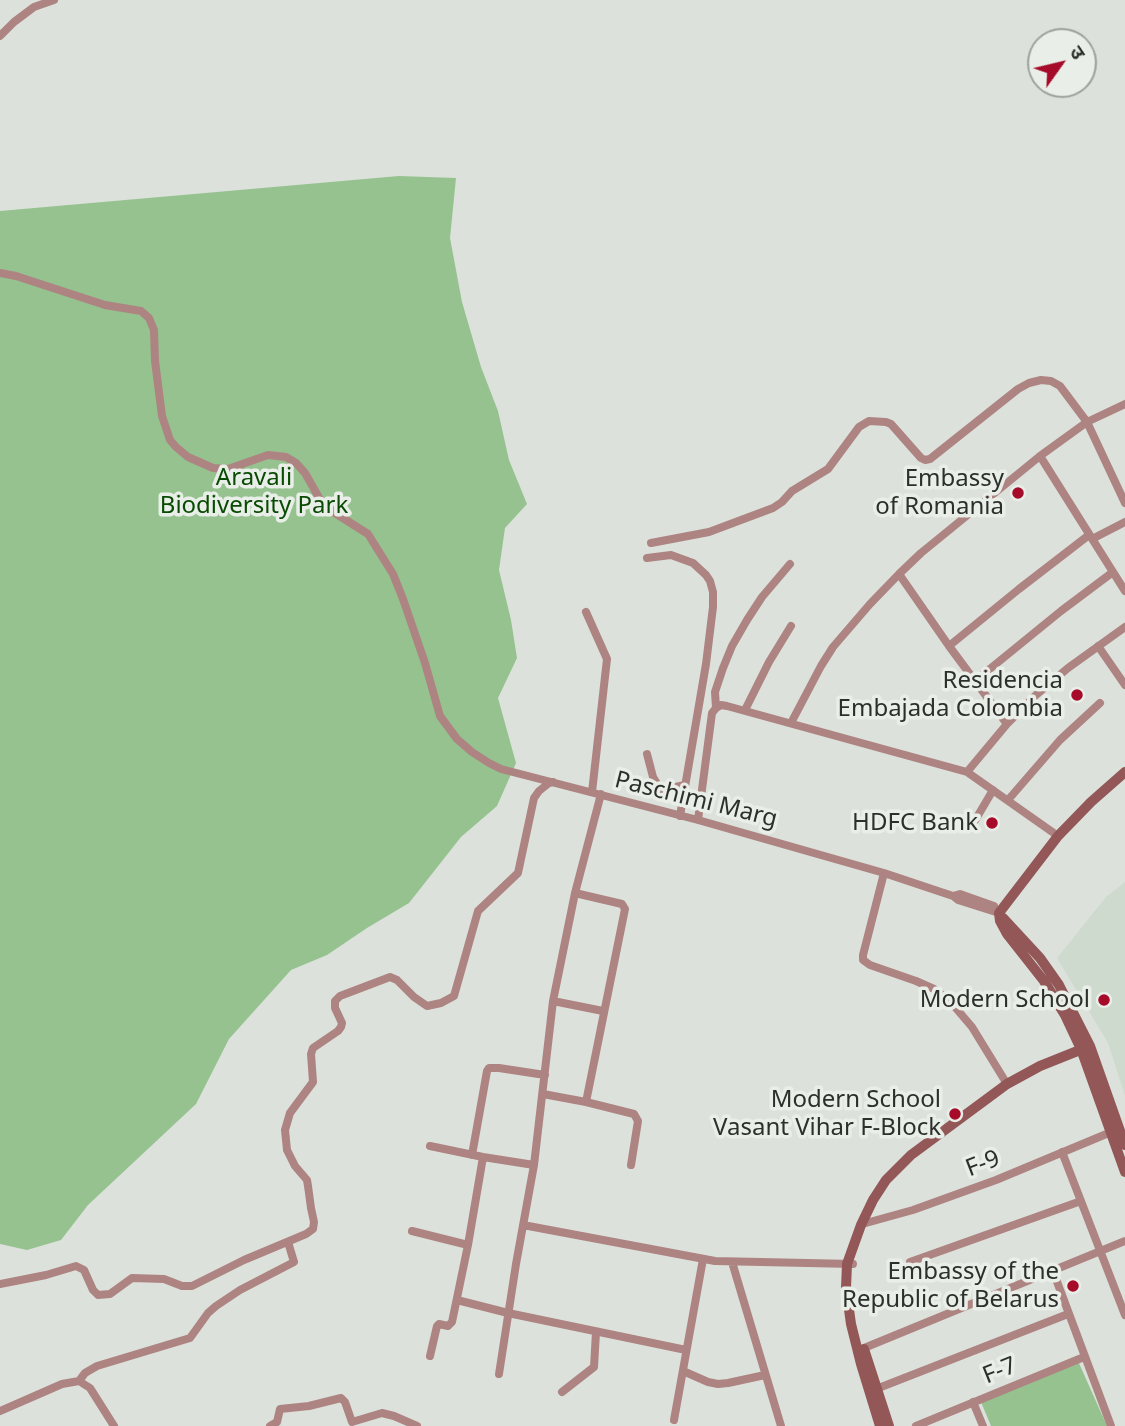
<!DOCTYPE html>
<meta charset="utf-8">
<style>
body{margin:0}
#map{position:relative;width:1125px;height:1426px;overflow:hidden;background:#dce2db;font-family:"Noto Sans","Noto Sans Devanagari",sans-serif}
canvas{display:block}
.north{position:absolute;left:1027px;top:28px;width:70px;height:70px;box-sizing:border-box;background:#e9efe8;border:2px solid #9ea29d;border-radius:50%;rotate:56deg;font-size:19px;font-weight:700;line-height:28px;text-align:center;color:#2d2f2c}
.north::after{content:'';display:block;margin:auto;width:24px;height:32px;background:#a60c29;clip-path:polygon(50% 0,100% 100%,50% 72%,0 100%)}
</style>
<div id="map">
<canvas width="1125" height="1426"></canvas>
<div class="north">उ</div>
</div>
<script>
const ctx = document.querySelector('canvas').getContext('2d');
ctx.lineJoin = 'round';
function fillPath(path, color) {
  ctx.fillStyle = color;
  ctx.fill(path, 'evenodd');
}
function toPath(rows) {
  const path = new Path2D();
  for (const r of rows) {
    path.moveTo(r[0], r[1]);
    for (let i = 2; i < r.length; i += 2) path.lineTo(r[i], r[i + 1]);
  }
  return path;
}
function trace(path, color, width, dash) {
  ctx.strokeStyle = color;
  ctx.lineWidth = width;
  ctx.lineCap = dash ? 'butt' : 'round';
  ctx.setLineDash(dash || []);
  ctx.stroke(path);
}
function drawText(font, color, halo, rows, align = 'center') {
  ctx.font = font + ' "Noto Sans",sans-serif';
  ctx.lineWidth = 7;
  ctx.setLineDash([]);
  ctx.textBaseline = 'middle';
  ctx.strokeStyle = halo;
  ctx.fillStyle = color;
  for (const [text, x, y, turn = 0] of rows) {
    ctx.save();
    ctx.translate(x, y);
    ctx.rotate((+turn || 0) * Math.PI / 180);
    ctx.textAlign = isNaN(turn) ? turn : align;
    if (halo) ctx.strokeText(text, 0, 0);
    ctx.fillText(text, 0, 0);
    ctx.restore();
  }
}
fillPath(toPath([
 [1125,882,1125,1096,1108,1043,1057,958,1106,897]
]), '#cedacd');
fillPath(toPath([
 [399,176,456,178,450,238,462,302,481,367,498,411,509,460,527,504,505,528,499,570,511,620,517,658,498,698,516,763,497,806,461,837,409,903,367,928,327,955,291,970,229,1039,196,1104,88,1205,61,1240,27,1250,0,1244,0,211],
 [1078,1361,1107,1426,991,1426,981,1402]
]), '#95c28f');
trace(toPath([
 [0,36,14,22,34,7,54,0],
 [0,273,16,276,105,305,141,311,149,318,154,330,155,361,162,416,170,440,176,447,188,457,213,468,228,469,268,455,286,457,296,463,305,473,322,503,327,508,368,534,393,574,403,599,425,663,440,716,457,739,472,752,489,763,501,769,698,820,884,873,953,896,958,900,999,913],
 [1040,456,1125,591],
 [1092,539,1125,522],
 [651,543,709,532,773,508,782,502,792,491,828,469,859,427,869,421,886,422,891,424,921,458,925,460,930,459,1018,389,1029,383,1041,380,1051,381,1060,386,1087,422,1125,503],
 [647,558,671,555,693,563,706,575,710,581,713,592,713,607,706,664,680,816],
 [899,574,949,646,1007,724],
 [586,612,607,659,592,792],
 [949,646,1019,589,1089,535],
 [1098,646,1125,685],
 [975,681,1061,611,1113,572],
 [716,708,715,692,723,668,732,646,747,620,762,597,790,564],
 [745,710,769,662,791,626],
 [791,723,821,666,833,647,870,604,899,574,921,553,1040,456,1087,422,1125,404],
 [647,754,653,777,661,790,685,785],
 [967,772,1007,724,1036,695,1068,668,1125,627],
 [1008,800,1060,740,1100,703],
 [698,820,712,713,716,708,721,705,727,706,967,772,1058,836],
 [970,829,993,790],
 [884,873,863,955,863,960,870,965,916,981,934,989,949,1000,972,1027,1007,1084],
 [575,893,622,904,625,909,586,1102],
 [953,896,960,894,994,906],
 [553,1001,603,1011],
 [543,1094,586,1102,634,1114,638,1121,631,1165],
 [430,1146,483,1157,534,1165],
 [1062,1152,1125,1315],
 [472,1155,487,1071,489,1068,499,1068,545,1075],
 [866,1223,913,1210,996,1180,1116,1130],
 [523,1225,715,1261,853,1264],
 [412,1231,468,1245],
 [732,1262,781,1426],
 [910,1262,1081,1201],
 [1053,1271,1111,1426],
 [0,1284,46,1275,76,1266,84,1270,93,1290,98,1295,110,1294,132,1278,164,1279,182,1286,192,1286,244,1260,306,1234,313,1229,314,1222,311,1208,308,1186,307,1180,295,1166,287,1150,285,1130,290,1113,313,1082,311,1054,313,1048,338,1031,341,1027,342,1023,335,1008,335,1001,340,996,390,977,397,980,414,997,427,1006,441,1003,454,996,478,911,518,873,534,798,539,791,549,783,553,782],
 [457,1300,508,1313,686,1350],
 [864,1348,1125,1241],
 [430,1356,437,1326,439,1324,448,1326,452,1322,468,1245,483,1157],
 [683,1371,708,1382,718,1384,728,1383,765,1375],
 [499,1374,516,1264,534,1165,553,1001,575,893,601,794],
 [79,1381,85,1373,97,1366,190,1338,208,1313,216,1306,240,1290,294,1262,288,1242],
 [876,1389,1068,1314],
 [562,1392,594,1367,596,1332],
 [973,1402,983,1426],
 [0,1411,62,1384,79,1381,90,1388,114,1426],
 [674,1420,703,1259],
 [270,1426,277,1422,280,1409,309,1406,341,1398,345,1402,352,1422,382,1413,394,1416,417,1426],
 [916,1426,1084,1357]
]), '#ae8482', 8);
trace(toPath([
 [999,913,1000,921,1007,934,1044,981,1065,1015,1081,1049,1125,1172],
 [999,913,1058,836,1091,802,1125,772],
 [1003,918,1040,958,1059,985,1090,1046,1125,1145],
 [864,1349,889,1426],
 [880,1426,861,1364,851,1324,846,1288,847,1264,861,1225,873,1200,886,1180,911,1155,1007,1084,1040,1066,1090,1046]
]), '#925756', 10);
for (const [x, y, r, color] of [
 [1018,493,7,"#a60c29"],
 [1077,695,7,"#a60c29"],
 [992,823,7,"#a60c29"],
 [1104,1000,7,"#a60c29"],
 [955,1114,7,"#a60c29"],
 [1073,1286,7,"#a60c29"]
]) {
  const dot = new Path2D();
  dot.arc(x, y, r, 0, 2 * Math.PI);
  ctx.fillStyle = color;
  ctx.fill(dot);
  trace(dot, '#e9efe8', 2.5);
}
drawText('24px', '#0a4b03', '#e9efe8', [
 ["Aravali",254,478],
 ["Biodiversity Park",254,506]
]);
drawText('24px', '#2d2f2c', '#e9efe8', [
 ["Embassy",1004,479],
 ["of Romania",1004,507],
 ["Residencia",1063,681],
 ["Embajada Colombia",1063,709],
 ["HDFC Bank",978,823],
 ["Modern School",1090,1000],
 ["Modern School",941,1100],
 ["Vasant Vihar F-Block",941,1128],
 ["Embassy of the",1059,1272],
 ["Republic of Belarus",1059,1300]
], 'right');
drawText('24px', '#2d2f2c', '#e9efe8', [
 ["Paschimi Marg",696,800,14],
 ["F-9",983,1164,-21],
 ["F-7",1000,1371,-22]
]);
</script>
